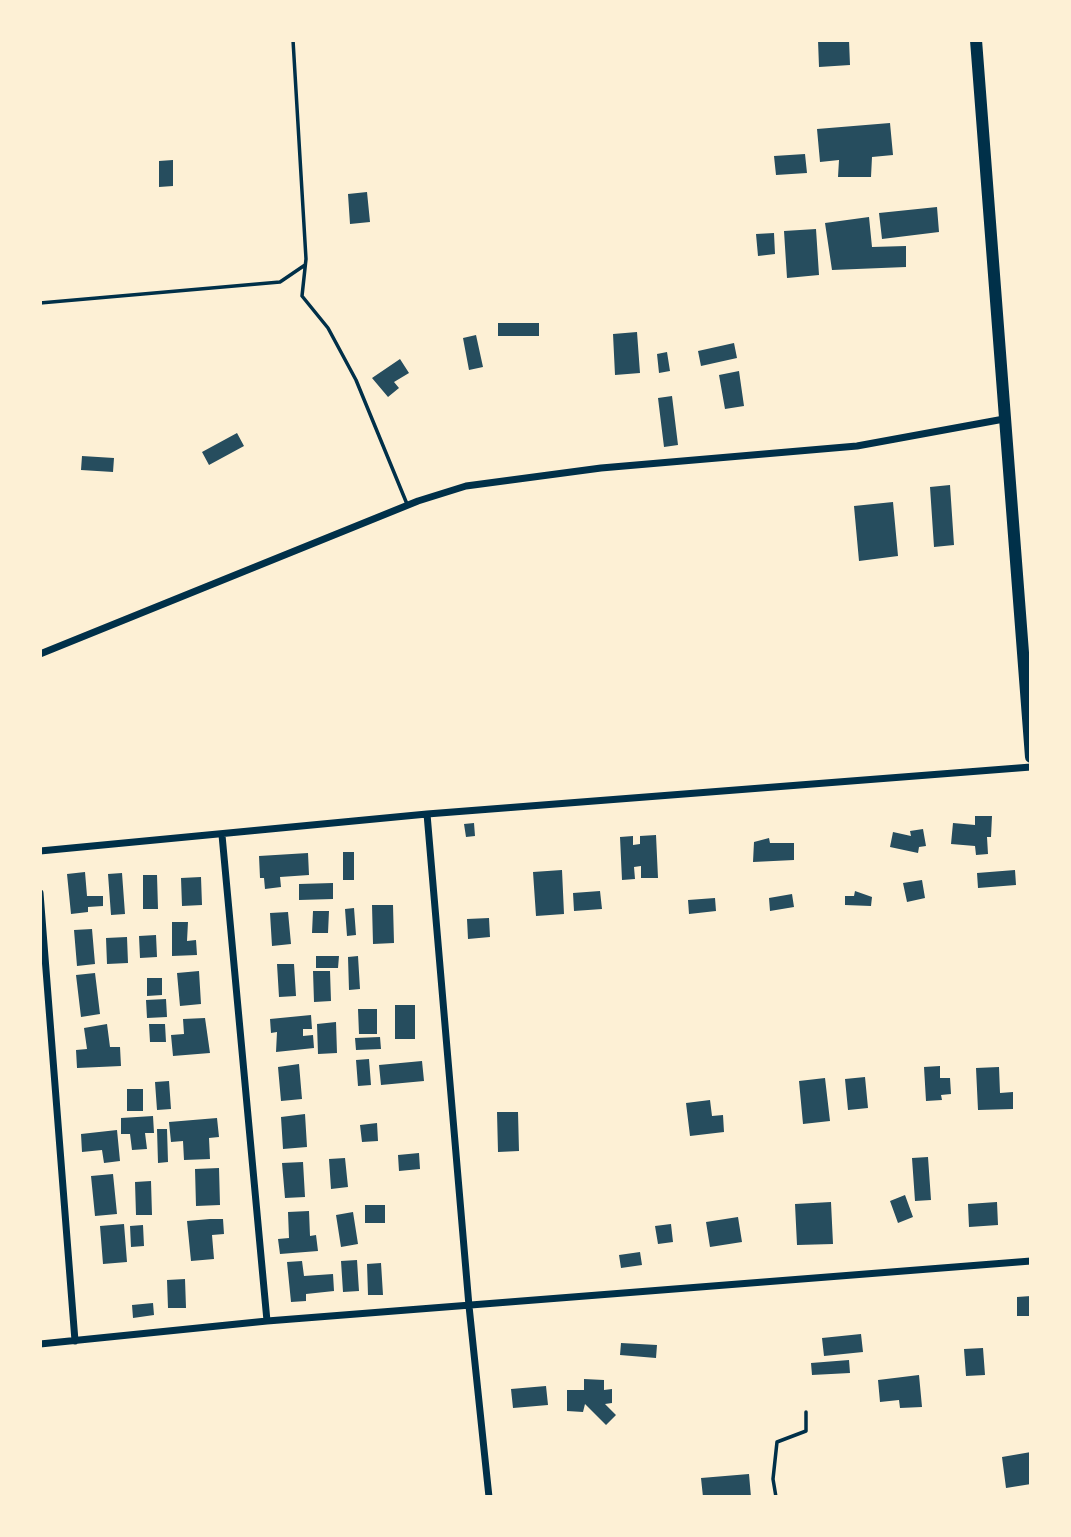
<!DOCTYPE html>
<style>
body{margin:0}
#map{position:relative;width:1071px;height:1537px;overflow:hidden;background:#fdf0d5;font-family:"Source Sans 3",sans-serif}
canvas{display:block}
.frame{position:absolute;inset:0;border:42px solid #fdf0d5;pointer-events:none}
</style>
<div id="map">
<canvas width="1071" height="1537"></canvas>
<div class="frame"></div>
</div>
<script>
const ctx = document.querySelector('canvas').getContext('2d');
ctx.lineJoin = 'round';
function fillPath(path, color) {
  ctx.fillStyle = color;
  ctx.fill(path, 'evenodd');
}
function toPath(rows) {
  const path = new Path2D();
  for (const r of rows) {
    path.moveTo(r[0], r[1]);
    for (let i = 2; i < r.length; i += 2) path.lineTo(r[i], r[i + 1]);
  }
  return path;
}
function trace(path, color, width, dash) {
  ctx.strokeStyle = color;
  ctx.lineWidth = width;
  ctx.lineCap = dash ? 'butt' : 'round';
  ctx.setLineDash(dash || []);
  ctx.stroke(path);
}
fillPath(toPath([
 [818,40,849,40,850,65,819,67],
 [890,123,893,155,872,157,871,177,838,177,839,160,820,162,817,129],
 [805,154,807,173,776,175,774,156],
 [173,160,173,186,159,187,159,161],
 [367,192,370,222,350,224,348,194],
 [937,207,939,232,882,239,879,213],
 [869,217,872,247,906,246,906,267,832,270,825,223],
 [816,229,819,275,787,278,784,231],
 [774,233,775,254,758,256,756,234],
 [498,323,539,323,539,336,498,336],
 [637,332,640,373,615,375,613,334],
 [476,335,483,367,469,370,463,338],
 [734,343,737,358,701,366,698,351],
 [667,352,670,371,659,373,657,354],
 [400,359,409,373,394,382,399,388,388,397,372,378],
 [739,371,744,406,725,409,719,375],
 [672,396,678,445,664,447,658,398],
 [237,433,244,446,209,465,202,452],
 [82,456,114,458,113,472,81,470],
 [950,485,954,545,934,547,930,487],
 [893,502,898,556,859,561,854,506],
 [975,816,992,816,991,837,987,837,988,854,976,855,975,846,951,844,953,823,975,825],
 [474,823,475,836,466,837,464,824],
 [923,829,926,846,919,847,918,853,890,847,893,832,911,836,910,831],
 [656,835,658,878,641,878,641,866,634,867,635,879,622,880,620,837,633,836,633,845,640,844,640,836],
 [769,838,770,843,794,843,794,860,753,862,754,842],
 [343,852,354,852,354,880,343,880],
 [308,853,309,875,280,877,281,887,265,889,264,878,260,878,259,856],
 [562,870,564,914,536,916,533,872],
 [1015,870,1016,885,978,888,977,873],
 [85,872,87,896,103,896,103,906,88,907,88,912,71,914,67,874],
 [122,873,125,914,111,915,108,874],
 [143,875,157,875,158,909,143,909],
 [201,877,202,905,182,906,181,878],
 [922,880,925,898,907,902,903,883],
 [333,883,333,899,299,900,299,884],
 [600,891,602,909,574,911,573,893],
 [855,891,872,897,871,906,845,905,845,896,854,896],
 [792,894,794,907,770,911,769,898],
 [715,898,716,911,689,914,688,900],
 [372,905,393,905,394,943,373,944],
 [354,908,356,935,347,936,345,909],
 [313,911,329,911,328,933,312,933],
 [288,912,291,944,272,946,270,913],
 [489,918,490,937,468,939,467,919],
 [172,922,188,922,187,941,196,940,197,955,172,956],
 [92,929,95,964,77,966,74,930],
 [156,935,157,957,140,958,139,936],
 [127,937,128,963,107,964,106,938],
 [316,956,339,956,338,968,316,968],
 [358,956,360,989,349,990,348,957],
 [277,964,294,964,296,996,279,997],
 [199,971,201,1004,180,1006,177,973],
 [313,971,330,971,331,1001,314,1002],
 [95,973,100,1014,81,1017,76,975],
 [147,978,162,978,162,995,147,996],
 [166,999,167,1017,147,1018,146,1000],
 [395,1005,415,1005,415,1039,395,1039],
 [358,1009,377,1009,377,1034,359,1034],
 [311,1015,312,1029,303,1029,303,1036,313,1035,314,1048,276,1052,277,1032,271,1033,270,1019],
 [205,1018,210,1053,173,1056,171,1035,184,1034,183,1019],
 [336,1022,337,1053,318,1054,317,1024],
 [107,1024,110,1047,120,1047,121,1066,77,1068,76,1050,87,1049,84,1028],
 [149,1024,165,1024,166,1042,150,1042],
 [380,1037,381,1049,356,1050,355,1038],
 [369,1059,371,1085,358,1086,356,1060],
 [422,1061,424,1081,381,1085,379,1065],
 [299,1064,302,1099,281,1101,278,1067],
 [940,1066,940,1078,950,1078,951,1094,941,1095,942,1100,926,1101,924,1067],
 [999,1067,1000,1093,1013,1092,1013,1109,978,1110,976,1068],
 [865,1077,868,1108,848,1110,845,1079],
 [825,1078,830,1121,803,1124,799,1081],
 [169,1081,171,1109,157,1110,155,1082],
 [127,1089,143,1089,143,1111,127,1111],
 [710,1100,712,1116,723,1115,724,1132,690,1136,686,1103],
 [497,1112,518,1112,519,1151,498,1152],
 [305,1114,307,1147,283,1149,281,1117],
 [153,1116,154,1133,145,1133,147,1149,132,1150,130,1134,121,1134,121,1118],
 [217,1118,219,1137,209,1138,210,1159,184,1160,183,1141,171,1142,169,1122],
 [377,1123,378,1141,362,1142,360,1125],
 [157,1129,167,1129,168,1162,158,1163],
 [117,1130,120,1161,104,1163,102,1150,82,1152,81,1134],
 [419,1153,420,1169,399,1171,398,1155],
 [928,1157,931,1200,915,1201,912,1158],
 [345,1158,348,1187,331,1189,329,1159],
 [303,1162,305,1197,285,1198,282,1163],
 [219,1168,220,1205,196,1206,195,1169],
 [113,1174,117,1214,95,1216,91,1176],
 [151,1181,152,1215,136,1215,135,1182],
 [905,1195,913,1217,898,1223,890,1201],
 [831,1202,833,1244,797,1245,795,1204],
 [997,1202,998,1225,969,1227,968,1204],
 [365,1205,385,1205,385,1223,365,1223],
 [309,1211,310,1236,316,1235,318,1251,280,1254,278,1239,289,1238,288,1212],
 [353,1212,358,1244,341,1247,336,1215],
 [738,1217,742,1242,710,1247,706,1222],
 [210,1219,223,1219,224,1234,212,1235,214,1259,191,1261,187,1221],
 [124,1224,127,1262,103,1264,100,1226],
 [671,1224,673,1242,658,1244,655,1226],
 [143,1225,144,1246,131,1247,130,1226],
 [640,1252,642,1265,621,1268,619,1255],
 [357,1260,359,1291,343,1292,341,1261],
 [302,1261,304,1276,333,1274,334,1291,306,1294,306,1301,291,1302,287,1262],
 [381,1263,383,1295,368,1295,367,1264],
 [185,1279,186,1308,168,1308,167,1280],
 [1031,1296,1031,1316,1017,1316,1017,1297],
 [153,1303,154,1315,133,1318,132,1305],
 [861,1334,863,1352,824,1356,822,1338],
 [621,1343,657,1345,656,1358,620,1355],
 [983,1348,985,1375,966,1376,964,1349],
 [849,1360,850,1373,812,1375,811,1363],
 [919,1375,922,1407,900,1408,899,1400,880,1402,878,1380],
 [584,1379,604,1380,604,1390,612,1389,612,1403,605,1404,616,1415,606,1425,585,1404,583,1412,567,1411,567,1390,584,1390],
 [546,1386,548,1405,513,1408,511,1389],
 [1031,1452,1031,1484,1006,1488,1002,1457],
 [749,1474,751,1497,703,1497,701,1478]
]), '#264d5e');
trace(toPath([
 [293,40,306,259,302,296,328,328,356,380,407,504],
 [40,303,280,282,305,265],
 [776,1497,773,1479,777,1442,806,1431,806,1412]
]), '#003049', 3.5);
trace(toPath([
 [40,654,418,501,466,486,601,468,857,446,1004,419],
 [427,814,469,1306,489,1497],
 [222,835,267,1321],
 [40,851,427,814,1031,767],
 [40,893,75,1341],
 [40,1344,267,1321,1031,1261]
]), '#003049', 7);
trace(toPath([
 [976,40,1031,757]
]), '#003049', 12);
</script>
